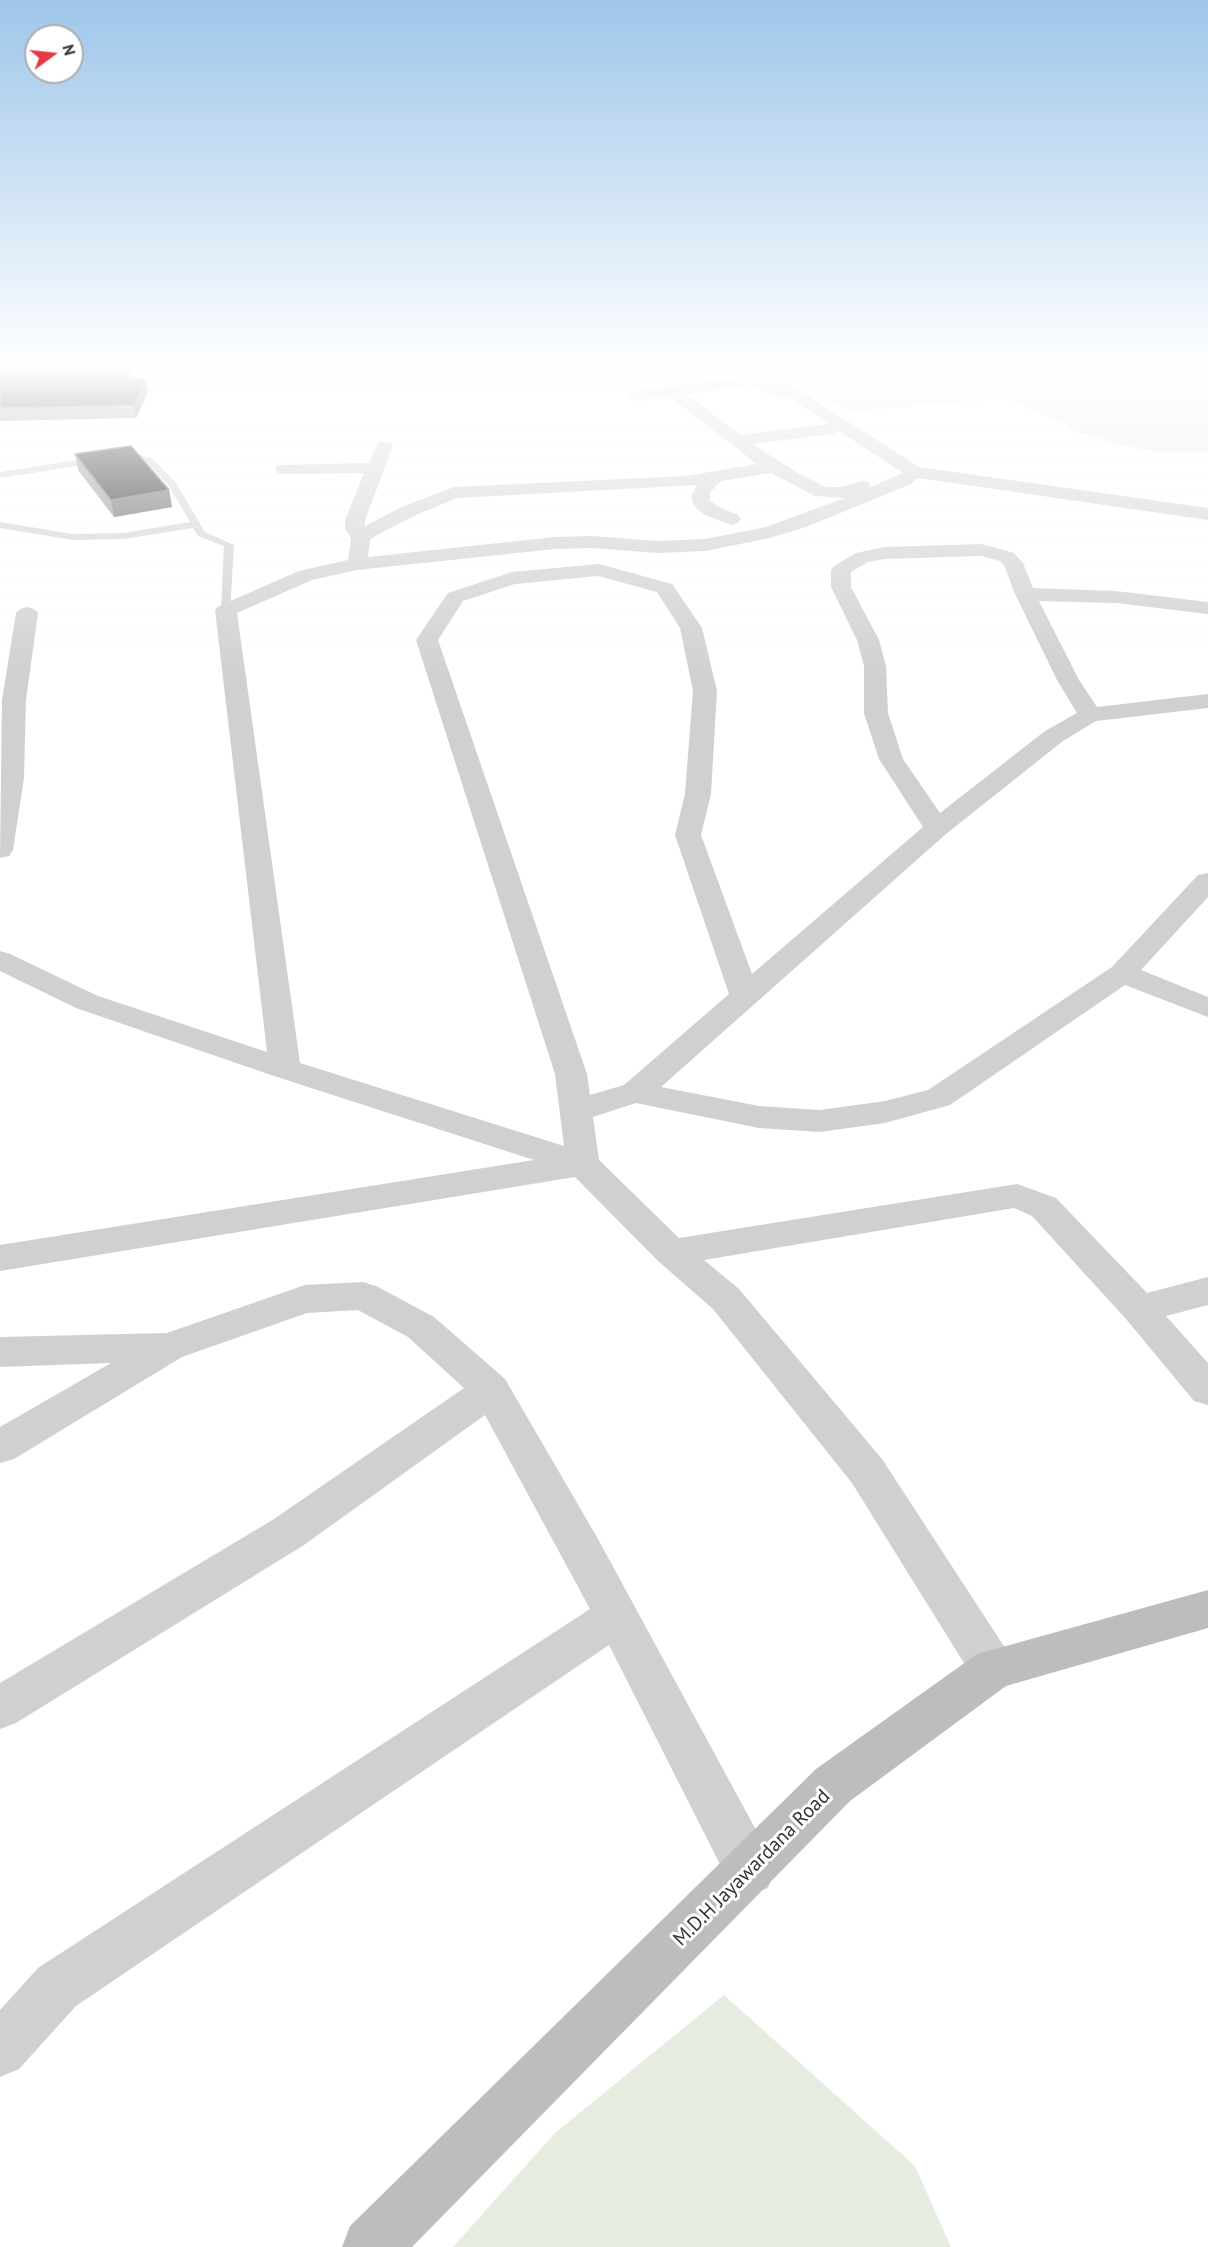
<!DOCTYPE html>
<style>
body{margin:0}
#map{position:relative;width:1208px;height:2247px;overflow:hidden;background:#fff;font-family:"PT Sans",sans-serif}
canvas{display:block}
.north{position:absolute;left:24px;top:24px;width:60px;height:60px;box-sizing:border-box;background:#fff;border:2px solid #adadad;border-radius:50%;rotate:75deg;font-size:16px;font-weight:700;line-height:24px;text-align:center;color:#333}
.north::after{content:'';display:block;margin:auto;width:21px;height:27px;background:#e63946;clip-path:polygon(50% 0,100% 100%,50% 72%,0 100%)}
</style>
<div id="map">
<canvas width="1208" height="2247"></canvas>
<div class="north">N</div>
</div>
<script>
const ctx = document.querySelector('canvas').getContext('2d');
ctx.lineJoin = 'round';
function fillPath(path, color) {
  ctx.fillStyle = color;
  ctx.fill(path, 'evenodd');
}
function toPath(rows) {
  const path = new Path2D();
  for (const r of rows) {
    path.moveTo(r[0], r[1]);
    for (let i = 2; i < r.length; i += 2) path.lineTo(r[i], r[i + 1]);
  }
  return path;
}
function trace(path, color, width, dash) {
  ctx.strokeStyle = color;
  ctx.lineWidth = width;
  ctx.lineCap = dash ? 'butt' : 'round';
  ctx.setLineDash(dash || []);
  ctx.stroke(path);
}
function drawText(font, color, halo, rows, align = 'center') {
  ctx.font = font + ' "PT Sans",sans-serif';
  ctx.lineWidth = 6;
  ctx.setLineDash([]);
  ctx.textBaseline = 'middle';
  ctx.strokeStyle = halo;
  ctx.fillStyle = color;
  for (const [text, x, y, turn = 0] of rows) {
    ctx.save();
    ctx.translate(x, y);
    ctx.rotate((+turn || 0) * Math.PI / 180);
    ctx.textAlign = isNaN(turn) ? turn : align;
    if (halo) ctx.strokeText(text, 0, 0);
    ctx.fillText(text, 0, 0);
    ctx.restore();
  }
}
fillPath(toPath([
 [845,364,1089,364,1128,380,1208,395,1208,452,1155,452,1114,443,1077,432,1058,420,1003,398,848,412,786,370],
 [724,1995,915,2166,951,2247,453,2247,555,2133]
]), '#e6ecdf');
fillPath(toPath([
 [138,454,153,459,176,483,205,532,234,545,230,612,226,613,221,610,224,546,198,536,193,528,124,539,73,540,0,528,0,522,73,534,124,533,190,522,169,486,147,463,137,460,109,461,0,478,0,472,109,455,138,454]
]), '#d0d0d0');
fillPath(toPath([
 [746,364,764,364,811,398,919,467,1208,508,1208,520,918,478,911,484,806,527,770,538,705,551,658,553,592,548,555,549,357,570,312,580,237,613,300,1063,564,1146,555,1074,416,640,448,593,512,572,599,564,672,584,702,628,717,691,711,794,701,835,752,974,923,827,879,759,864,713,864,666,857,640,831,587,831,570,834,566,856,553,884,547,982,544,1014,553,1023,563,1033,588,1116,591,1208,602,1208,614,1116,603,1039,601,1079,680,1097,707,1208,694,1208,708,1096,721,1063,741,946,834,661,1087,759,1106,820,1110,885,1101,928,1090,1112,967,1198,875,1208,873,1208,897,1141,970,1208,997,1208,1017,1125,985,950,1105,885,1123,820,1132,759,1128,636,1103,593,1117,599,1160,679,1238,1017,1184,1056,1198,1147,1293,1208,1277,1208,1305,1166,1316,1208,1363,1208,1405,1194,1401,1126,1319,1032,1216,1014,1208,704,1260,739,1289,882,1459,1009,1654,1016,1669,1009,1684,993,1690,977,1684,852,1483,713,1309,658,1261,575,1177,0,1271,0,1245,534,1160,274,1076,76,1008,0,971,0,951,10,954,98,996,267,1052,215,610,219,606,299,571,348,560,351,538,345,529,345,520,364,473,284,474,278,473,275,469,278,465,369,463,378,442,390,442,393,446,365,520,365,526,402,507,454,487,686,476,757,464,669,396,635,401,627,396,635,391,753,375,762,377,746,364],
 [753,385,774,397,780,399,787,396,829,424,741,435,686,394,753,385],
 [839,431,903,473,871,487,869,482,863,481,840,487,826,487,801,475,752,444,832,434,839,431],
 [771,473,815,496,845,498,766,527,705,539,658,541,592,536,555,537,368,557,370,540,377,535,416,515,457,498,697,485,691,497,695,507,705,515,731,525,738,523,741,519,738,515,719,507,710,501,710,492,721,481,771,473],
 [981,556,1000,561,1004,565,1015,594,1057,680,1077,713,1045,731,940,813,903,759,888,713,886,666,879,640,851,587,851,572,868,562,884,559,981,556],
 [598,576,657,592,680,628,693,691,685,794,675,835,729,994,624,1085,590,1095,587,1074,438,640,463,601,515,584,598,576],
 [27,607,34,609,38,613,26,700,24,778,13,850,9,856,0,858,2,700,16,613,20,609,27,607],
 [363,1282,376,1286,434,1317,505,1379,598,1539,768,1852,775,1870,768,1888,750,1895,732,1888,609,1645,76,2006,19,2069,0,2077,0,2010,38,1968,590,1609,485,1415,304,1545,16,1723,0,1729,0,1683,274,1519,464,1388,408,1337,358,1310,307,1313,182,1357,14,1459,0,1463,0,1427,111,1363,0,1367,0,1337,167,1333,305,1285,363,1282]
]), '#d0d0d0');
fillPath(toPath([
 [1208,1590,1208,1628,1006,1686,850,1801,412,2247,342,2247,350,2226,816,1769,977,1654,1208,1590]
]), '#bdbdbd');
fillPath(toPath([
 [0,364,131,364,132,371,130,379,148,392,136,418,0,421],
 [75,454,169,490,172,507,114,517,78,470]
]), '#8c8c8c');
fillPath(toPath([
 [129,364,131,364,132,371,127,392,124,379],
 [146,379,148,392,136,418,134,405],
 [169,490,172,507,114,517,111,500]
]), '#5f5f5f');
const building = toPath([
 [0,364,129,364,124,379,146,379,134,405,0,408,0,364],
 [131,446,169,490,111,500,75,454,131,446]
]);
fillPath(building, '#1a1a1a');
trace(building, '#5f5f5f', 1.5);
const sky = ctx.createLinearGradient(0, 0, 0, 679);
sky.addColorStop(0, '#9ec6ea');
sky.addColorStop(0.54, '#fff');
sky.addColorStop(1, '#ffffff00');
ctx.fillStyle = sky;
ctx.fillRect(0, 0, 1208, 679);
drawText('20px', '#333', '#fff', [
 ["M.D.H Jayawardana Road",752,1868,-45]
]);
</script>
